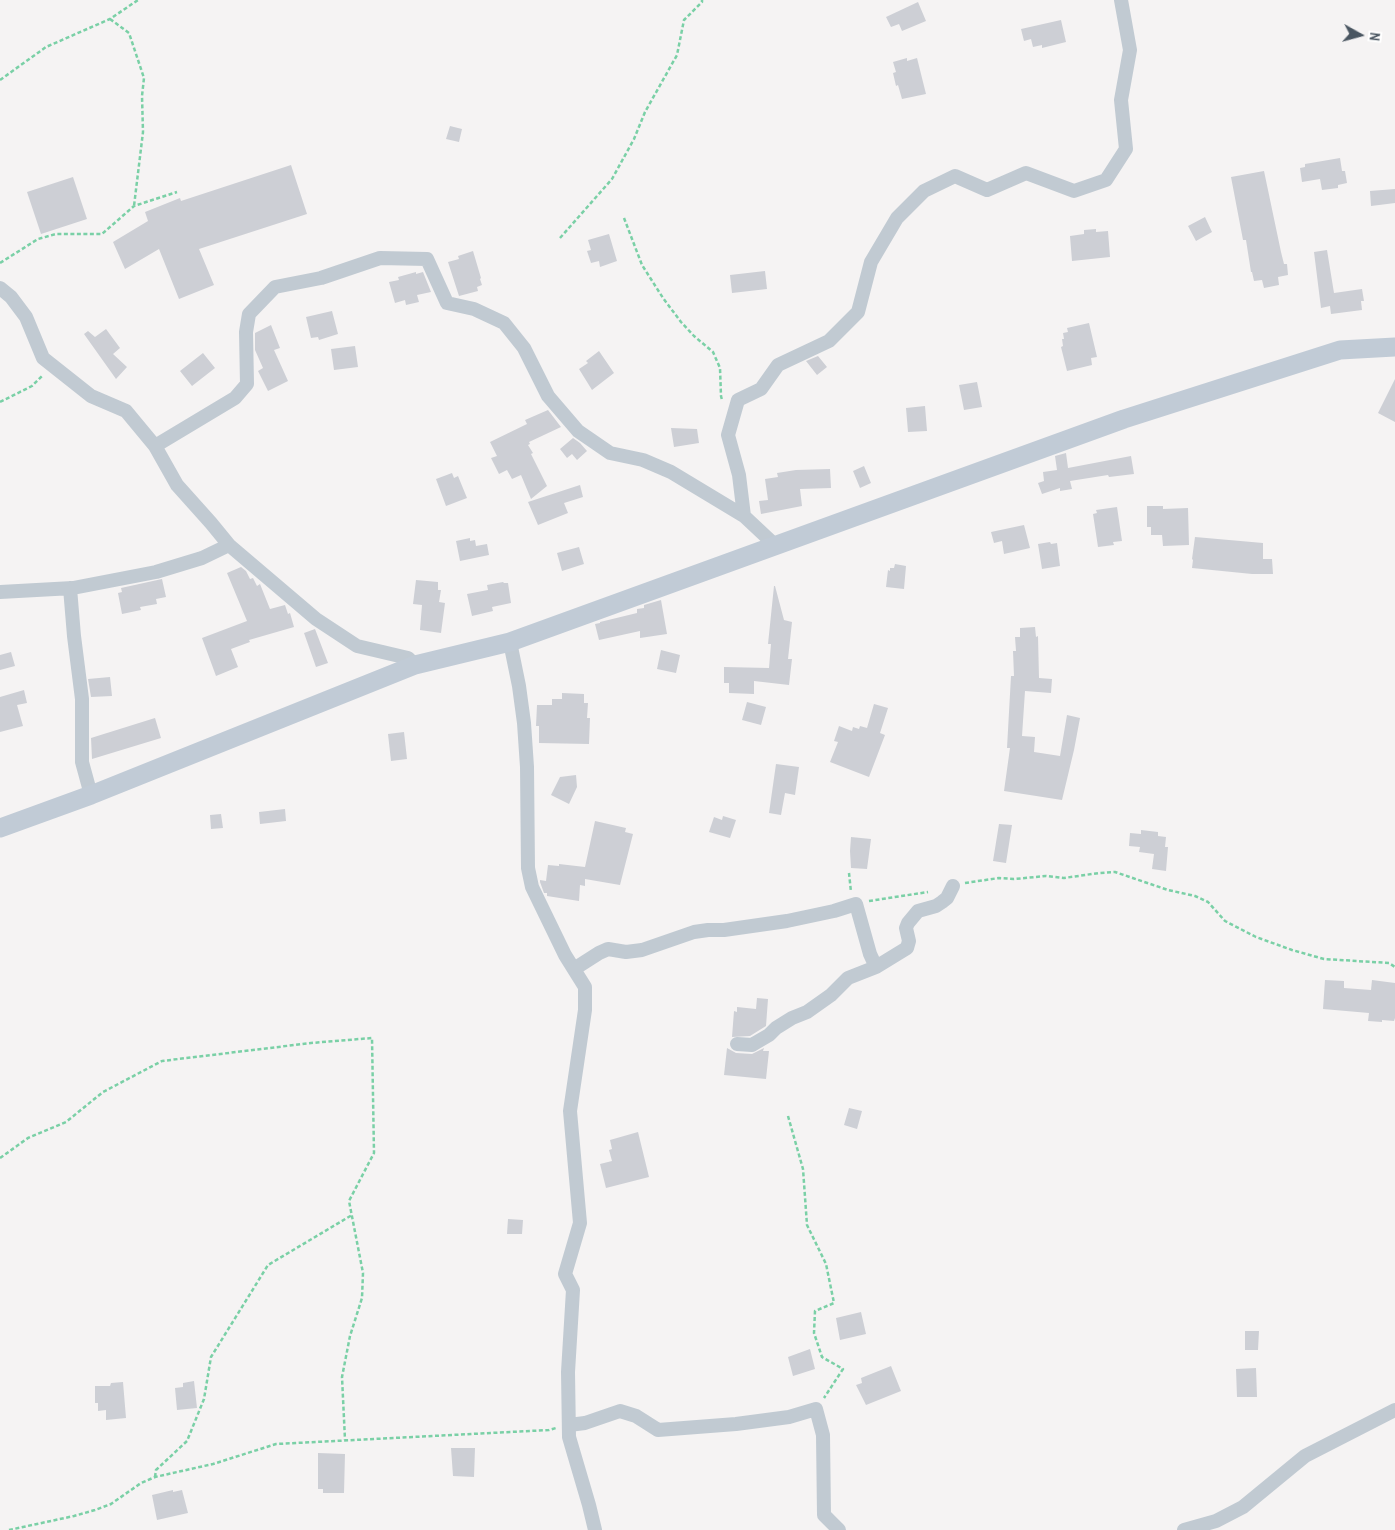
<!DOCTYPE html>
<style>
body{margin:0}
#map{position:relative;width:1395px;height:1530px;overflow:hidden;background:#f5f3f3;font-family:"Archivo Narrow",sans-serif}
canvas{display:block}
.north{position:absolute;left:1335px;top:10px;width:50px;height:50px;-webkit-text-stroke:4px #fff;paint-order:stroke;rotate:97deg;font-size:14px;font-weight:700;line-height:20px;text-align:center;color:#4a5661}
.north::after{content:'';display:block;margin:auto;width:18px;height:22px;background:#4a5661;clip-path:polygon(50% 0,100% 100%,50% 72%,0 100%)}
</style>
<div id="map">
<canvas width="1395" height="1530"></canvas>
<div class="north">N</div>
</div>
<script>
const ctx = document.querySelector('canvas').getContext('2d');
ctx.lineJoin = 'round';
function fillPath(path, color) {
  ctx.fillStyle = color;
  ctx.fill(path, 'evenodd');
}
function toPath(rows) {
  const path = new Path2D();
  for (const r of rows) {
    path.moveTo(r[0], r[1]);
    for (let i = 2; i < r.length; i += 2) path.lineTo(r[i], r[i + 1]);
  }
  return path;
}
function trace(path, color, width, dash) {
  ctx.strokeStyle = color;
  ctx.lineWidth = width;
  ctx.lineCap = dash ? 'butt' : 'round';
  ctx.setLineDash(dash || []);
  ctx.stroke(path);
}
fillPath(toPath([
 [918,2,926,21,902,31,899,24,891,27,886,17],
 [1061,20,1066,42,1042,48,1042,45,1033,47,1031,39,1024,41,1021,29],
 [907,58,907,61,917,58,926,94,902,99,898,85,896,86,893,73,896,72,893,62],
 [450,126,462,129,459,142,446,139],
 [1340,158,1342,171,1345,171,1347,183,1338,185,1338,188,1322,190,1320,179,1302,182,1300,168,1305,167,1305,164],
 [291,165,307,214,199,249,214,285,179,299,159,249,125,269,113,242,148,221,145,212,180,198,181,201],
 [1264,171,1281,252,1284,264,1287,264,1288,275,1278,277,1279,285,1264,288,1262,280,1254,281,1252,272,1251,272,1246,240,1243,240,1231,177],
 [73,177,87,219,41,234,27,192],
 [1395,189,1395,203,1371,206,1370,191],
 [1205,217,1212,232,1196,241,1188,226],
 [1096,229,1096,232,1108,231,1110,257,1072,261,1070,236,1084,234,1084,230],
 [609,234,617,261,600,267,599,261,591,263,587,251,591,250,588,240],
 [1327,250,1334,293,1362,289,1364,301,1361,301,1362,310,1331,314,1330,306,1321,308,1314,252],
 [473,251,481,278,480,279,482,285,477,287,478,291,459,296,448,262,459,259,458,256],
 [765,271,767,289,732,293,730,275],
 [416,272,416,274,423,272,431,292,417,295,419,302,406,305,405,300,395,303,389,282,399,280,398,277],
 [332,311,338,334,319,340,318,337,311,338,306,317],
 [1089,323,1097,357,1091,358,1092,365,1067,371,1061,347,1063,346,1062,339,1064,339,1063,333,1068,332,1067,328],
 [271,325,280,348,274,350,288,381,268,391,258,371,263,368,255,350,255,333],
 [106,329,120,348,113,354,127,367,116,379,84,334,88,331,95,337],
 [355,346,358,367,334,370,331,349],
 [599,351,614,373,592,390,579,369,588,363,586,361],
 [203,353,215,368,192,386,180,371],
 [818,356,827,367,817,375,806,361],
 [1395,379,1395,422,1378,413],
 [977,382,982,407,964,410,959,385],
 [925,406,927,431,908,432,906,408],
 [548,410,561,427,529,442,530,444,528,445,533,453,531,454,547,486,531,499,521,475,512,479,507,470,499,474,491,458,497,456,490,442,527,424,525,420],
 [671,428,697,429,699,443,674,447],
 [573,438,580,443,587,451,577,460,572,454,567,458,560,449],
 [1066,453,1068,468,1131,456,1134,474,1109,477,1108,475,1070,481,1072,489,1060,491,1060,488,1042,494,1038,483,1044,481,1043,472,1057,470,1055,456],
 [864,466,871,483,860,488,853,471],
 [830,469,831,488,800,489,802,506,761,514,759,501,768,500,765,479,778,477,777,473,796,470],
 [452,473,454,478,458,476,467,498,446,506,436,479],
 [580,485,583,497,564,503,568,513,538,525,528,502],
 [1147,506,1163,506,1163,509,1188,508,1189,545,1163,546,1162,535,1151,535,1151,527,1147,527],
 [1117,507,1122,541,1113,542,1114,545,1098,547,1093,514,1097,513,1096,510],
 [1024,525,1030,548,1004,554,1002,541,994,543,991,532],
 [1195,537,1263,543,1263,559,1272,559,1273,574,1252,574,1192,568,1193,560,1192,559],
 [470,538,470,541,475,540,476,546,487,544,489,555,460,561,456,541],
 [1050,542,1051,544,1057,543,1060,566,1042,569,1038,544],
 [579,547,584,564,562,571,557,553],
 [895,564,906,566,904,589,886,587,888,570,890,571,890,568,894,568],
 [241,567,246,571,250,579,253,578,257,586,260,584,270,609,285,605,288,614,290,613,294,627,249,640,250,642,231,649,238,667,216,676,202,638,247,621,227,573],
 [162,579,166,597,156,599,157,604,140,607,141,610,122,614,118,593,122,592,121,588],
 [416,580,438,582,438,590,441,590,439,602,445,603,441,633,420,630,422,605,413,604],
 [503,582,504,583,508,583,511,603,492,607,493,611,472,616,467,594,488,590,487,585],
 [774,586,775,586,784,620,792,622,788,659,792,659,789,685,754,681,754,694,729,693,729,683,724,683,724,667,769,668,771,644,768,644],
 [661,600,667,634,640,638,640,631,599,640,595,624,600,623,600,622,637,613,637,609,644,608,644,605],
 [1035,627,1036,637,1038,636,1039,678,1052,679,1051,693,1025,691,1022,736,1035,737,1034,752,1060,756,1067,715,1080,718,1074,750,1062,800,1004,791,1010,748,1007,748,1011,676,1014,676,1013,651,1016,651,1015,637,1020,637,1020,628],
 [315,629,328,663,316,667,304,633],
 [661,650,680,655,676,673,657,669],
 [11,652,15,666,0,670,0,655],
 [110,677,112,696,91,697,88,679],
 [24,690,27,703,17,705,23,726,0,732,0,697],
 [562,693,584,694,584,703,588,703,587,718,590,718,589,744,539,743,539,726,536,726,537,705,552,705,552,699,562,699],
 [747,702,766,707,761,725,742,720],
 [874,704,888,708,880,733,885,735,869,777,830,762,838,742,834,741,839,726,852,731,853,727,859,729,860,726,867,728],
 [155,718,161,738,92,759,91,738],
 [404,732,407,759,391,761,388,734],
 [776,764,799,767,795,795,785,793,781,815,769,813],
 [576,775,577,787,569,804,551,795,560,777],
 [285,809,286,821,260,824,259,812],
 [221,814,223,828,211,829,210,815],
 [723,816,736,820,730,838,709,832,714,817,722,820],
 [595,821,626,828,625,832,633,834,620,885,585,879,585,886,580,885,579,901,547,896,547,893,544,893,540,882,540,880,546,881,548,865,559,866,559,864,585,867],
 [999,824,1012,825,1006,863,993,861],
 [1141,830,1158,832,1158,836,1166,837,1165,847,1168,847,1166,871,1152,869,1154,854,1139,852,1140,847,1129,846,1130,833,1141,834],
 [851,837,871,839,867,869,851,868,850,851],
 [1325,980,1344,981,1344,988,1371,990,1372,980,1395,983,1395,1018,1394,1021,1382,1020,1382,1022,1368,1021,1369,1013,1323,1009],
 [757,998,768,999,766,1026,750,1036,732,1037,734,1011,737,1012,737,1007,756,1009],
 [727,1048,736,1053,752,1054,764,1048,763,1051,769,1051,766,1079,724,1075],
 [849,1108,862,1111,857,1129,844,1125],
 [638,1132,649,1177,606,1188,600,1164,612,1161,609,1150,612,1149,610,1140],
 [508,1219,523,1220,522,1234,507,1234],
 [861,1312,866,1334,840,1340,836,1318],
 [1245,1331,1259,1331,1258,1350,1245,1350],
 [810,1349,815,1369,793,1376,788,1357],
 [891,1366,901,1391,866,1405,856,1385,862,1383,861,1378],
 [1256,1368,1257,1397,1237,1397,1236,1369],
 [194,1381,197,1408,177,1410,175,1388,183,1387,183,1383],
 [123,1382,126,1418,106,1420,106,1410,98,1411,98,1403,95,1403,95,1386,110,1386,111,1383],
 [451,1448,475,1448,474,1477,453,1476],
 [318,1453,345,1454,344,1493,323,1493,323,1489,318,1489],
 [173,1490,173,1492,182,1490,188,1513,157,1520,152,1495]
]), '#cdcfd5');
trace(toPath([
 [110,19,129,33,144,78,142,96,143,132,134,206],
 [0,80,46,47,110,19,138,0],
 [624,218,642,265,663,298,681,322,694,336,713,352,720,368,721,396,722,400],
 [560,238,612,179,634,139,645,112,677,55,684,20,702,2,702,0],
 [0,263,38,239,56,234,102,234,134,206,177,192],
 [0,402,32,386,43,375],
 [849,873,851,892],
 [965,883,999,878,1014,879,1046,876,1064,878,1099,873,1115,872,1168,890,1195,896,1208,902,1225,921,1256,937,1292,950,1324,959,1389,963,1395,967],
 [869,901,928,892],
 [788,1116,803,1169,807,1225,826,1264,834,1303,815,1311,814,1333,822,1357,843,1369,824,1398],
 [0,1158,28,1138,66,1122,103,1092,162,1061,311,1043,372,1038,374,1153,349,1201,363,1273,362,1298,350,1336,342,1377,345,1440],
 [155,1477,156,1470,187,1441,204,1399,211,1357,268,1265,352,1215],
 [9,1530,74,1516,95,1510,111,1504,141,1483,155,1477,213,1464,276,1444,549,1430,556,1428]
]), '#7ad0a6', 2.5, [4, 2.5]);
trace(toPath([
 [0,288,11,297,26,317,43,358,91,396,126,411,155,446,177,485,211,523,229,545,316,619,357,646,408,658,415,665],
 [155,446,235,398,247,384,246,332,249,314,275,287,321,278,380,258,427,259,447,303,474,309,504,323,524,348,548,396,578,431,610,453,643,460,671,472,744,516,776,546],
 [744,516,739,475,728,435,738,400,761,389,778,365,829,341,858,312,871,262,897,218,924,191,955,176,987,190,1026,173,1074,191,1106,180,1126,149,1121,100,1130,50,1121,0],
 [70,588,74,636,82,699,82,762,91,795],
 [0,592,73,588,156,572,202,558,229,545],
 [510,642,519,686,524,723,527,767,528,868,532,887,565,955,585,987,585,1010,570,1111,580,1223,565,1274,573,1290,568,1372,569,1437,589,1505,595,1530],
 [574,969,599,953,608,949,626,952,642,950,694,932,708,930,724,930,787,921,834,911,856,904,870,954,876,967],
 [737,1044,752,1045,757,1042,769,1035,776,1028,792,1018,807,1012,831,995,848,978,876,967,907,948,909,941,906,928,908,923,918,911,936,906,942,902,947,898,953,886],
 [569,1425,585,1423,620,1411,636,1416,658,1430,736,1424,789,1417,816,1409,823,1435,824,1515,839,1530],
 [1184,1530,1216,1521,1243,1507,1305,1456,1395,1410]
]), '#c1cad2', 14);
trace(toPath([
 [0,828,91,795,415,665,510,642,1124,419,1340,350,1395,347]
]), '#c1cbd6', 19);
</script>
